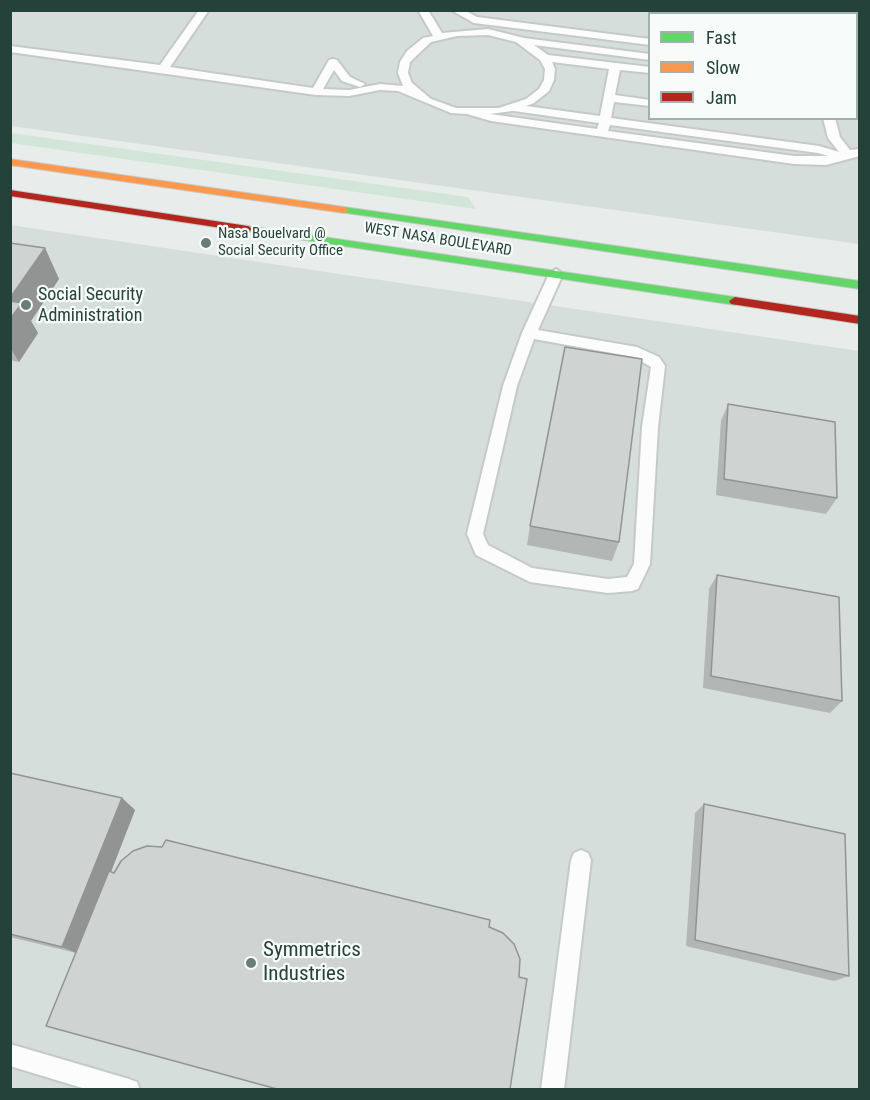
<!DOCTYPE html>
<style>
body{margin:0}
#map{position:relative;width:870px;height:1100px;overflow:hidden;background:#e8edeb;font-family:"Roboto Condensed",sans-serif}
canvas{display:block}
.frame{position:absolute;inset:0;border:12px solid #24423a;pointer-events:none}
.legend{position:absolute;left:648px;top:12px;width:210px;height:108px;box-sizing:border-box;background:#f7fbf9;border:2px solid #a3b1ad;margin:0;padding:8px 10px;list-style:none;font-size:18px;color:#24423a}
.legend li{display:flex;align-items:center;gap:12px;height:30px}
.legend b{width:30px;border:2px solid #a3b1ad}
</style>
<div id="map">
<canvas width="870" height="1100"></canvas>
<div class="frame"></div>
<ul class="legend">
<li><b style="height:8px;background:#63d668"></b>Fast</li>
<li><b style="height:8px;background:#ff974d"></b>Slow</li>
<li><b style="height:8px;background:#b3261e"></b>Jam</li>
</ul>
</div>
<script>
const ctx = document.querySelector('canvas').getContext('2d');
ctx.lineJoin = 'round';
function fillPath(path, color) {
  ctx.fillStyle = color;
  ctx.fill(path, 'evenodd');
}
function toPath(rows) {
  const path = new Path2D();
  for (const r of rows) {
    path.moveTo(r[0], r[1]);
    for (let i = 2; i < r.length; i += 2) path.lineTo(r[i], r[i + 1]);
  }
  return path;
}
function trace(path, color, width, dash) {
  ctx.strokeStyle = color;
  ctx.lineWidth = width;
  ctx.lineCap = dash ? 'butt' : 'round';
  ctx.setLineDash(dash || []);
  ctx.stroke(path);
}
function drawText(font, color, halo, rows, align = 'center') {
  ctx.font = font + ' "Roboto Condensed",sans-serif';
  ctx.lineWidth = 4.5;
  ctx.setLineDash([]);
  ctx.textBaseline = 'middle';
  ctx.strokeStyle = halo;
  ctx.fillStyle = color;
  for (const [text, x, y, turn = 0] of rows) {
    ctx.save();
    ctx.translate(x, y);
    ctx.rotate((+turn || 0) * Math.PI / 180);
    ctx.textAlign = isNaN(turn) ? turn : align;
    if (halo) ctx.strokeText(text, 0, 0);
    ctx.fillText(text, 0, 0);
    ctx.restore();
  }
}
fillPath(toPath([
 [11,11,859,11,859,244,11,126],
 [650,14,856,14,856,118,650,118],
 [10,225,859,351,859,1089,11,1089]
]), '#d6dedb');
fillPath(toPath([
 [11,133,468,197,476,209,11,143]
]), '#d1e6d8');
const lane = toPath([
 [199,10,209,10,170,67,313,88,329,60,333,59,337,60,350,77,365,84,360,87,342,81,334,70,323,89,349,90,380,84,403,86,398,73,400,62,407,51,423,38,433,36,418,10,428,10,442,33,488,29,524,38,650,54,650,60,534,45,548,55,650,67,650,73,620,70,615,95,650,100,650,106,614,102,611,118,819,146,839,152,828,138,823,118,835,118,840,137,850,150,860,149,860,156,826,165,794,164,491,121,467,114,451,113,398,91,380,90,349,96,316,95,10,52,10,46,160,65,199,10],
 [488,35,516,42,540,60,545,69,544,80,539,89,526,99,499,108,456,108,431,99,412,83,408,73,410,62,431,42,457,36,488,35],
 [552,62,609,69,600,116,526,106,534,103,549,91,554,80,555,69,552,62],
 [512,111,514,111,599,123,597,129,490,114,512,111],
 [610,125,818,153,828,156,794,156,608,131,610,125],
 [451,10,464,10,477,17,650,39,650,45,474,23,451,10],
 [856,79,860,80,860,86,856,85,856,79],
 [856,93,860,94,860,100,856,99,856,93],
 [556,269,563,274,538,330,637,347,659,357,665,366,658,427,650,564,638,589,632,591,608,593,530,582,476,555,467,534,503,386,522,333,549,274,556,269],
 [534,339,634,357,651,367,642,427,634,564,627,577,608,579,532,568,488,545,483,534,517,386,534,339],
 [581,850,588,853,591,860,564,1090,541,1090,571,860,574,853,581,850],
 [10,1044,129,1079,137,1082,140,1090,89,1090,10,1066,10,1044]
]);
const fast = toPath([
 [344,207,860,281,860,289,340,212,340,208,344,207],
 [248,226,735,297,741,301,735,305,244,231,244,227,248,226]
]);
const slow = toPath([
 [10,159,344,207,349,210,344,213,10,165,10,159]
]);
const jam = toPath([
 [10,190,248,226,253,229,248,232,10,196,10,190],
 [735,297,860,316,860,324,731,304,729,301,735,297]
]);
trace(lane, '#c5cac8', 4);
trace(fast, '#c3cbc8', 2);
trace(slow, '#c3cbc8', 2);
trace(jam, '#c3cbc8', 2);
fillPath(lane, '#fcfcfc');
fillPath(fast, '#63d668');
fillPath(slow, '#ff974d');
fillPath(jam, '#b3261e');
fillPath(toPath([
 [10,243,45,248,59,279,31,321,38,333,19,362,10,360],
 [728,404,837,498,826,514,716,495,721,421],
 [530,526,619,542,612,561,527,545],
 [717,575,842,701,830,713,703,688,709,589],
 [10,773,122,798,135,810,111,872,114,873,490,920,76,953,10,937],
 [704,804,849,976,834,981,686,946,695,813]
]), '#b2b6b5');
fillPath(toPath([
 [45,248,59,279,31,321,38,333,19,362,10,347,10,298],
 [122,798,135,810,79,954,62,947]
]), '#919493');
const building = toPath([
 [10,243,45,248,10,298,10,243],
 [10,301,22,303,10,319,10,301],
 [565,347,642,359,619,542,530,526,565,347],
 [728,404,835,422,837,498,724,479,728,404],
 [717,575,839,597,842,701,711,676,717,575],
 [10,773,122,798,62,947,10,934,10,773],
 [704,804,845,834,849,976,695,940,704,804],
 [166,840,490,920,489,927,503,933,514,944,520,959,519,977,527,979,510,1089,277,1089,46,1026,109,871,114,873,121,861,133,851,147,846,162,847,166,840]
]);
fillPath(building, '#cfd4d2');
trace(building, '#919493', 1.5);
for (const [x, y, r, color] of [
 [206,243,6,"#697e78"],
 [26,305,6,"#697e78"],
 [251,963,6,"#697e78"]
]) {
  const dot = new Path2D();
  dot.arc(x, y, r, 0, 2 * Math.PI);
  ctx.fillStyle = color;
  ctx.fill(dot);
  trace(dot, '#f7fbf9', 2);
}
drawText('15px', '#24423a', '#f7fbf9', [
 ["Nasa Bouelvard @",218,234],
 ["Social Security Office",218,251]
], 'left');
drawText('15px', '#24423a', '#f7fbf9', [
 ["WEST NASA BOULEVARD",438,240,9]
]);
drawText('18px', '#24423a', '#f7fbf9', [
 ["Social Security",38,295],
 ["Administration",38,316]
], 'left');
drawText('21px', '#24423a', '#f7fbf9', [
 ["Symmetrics",263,951],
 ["Industries",263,975]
], 'left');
</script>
